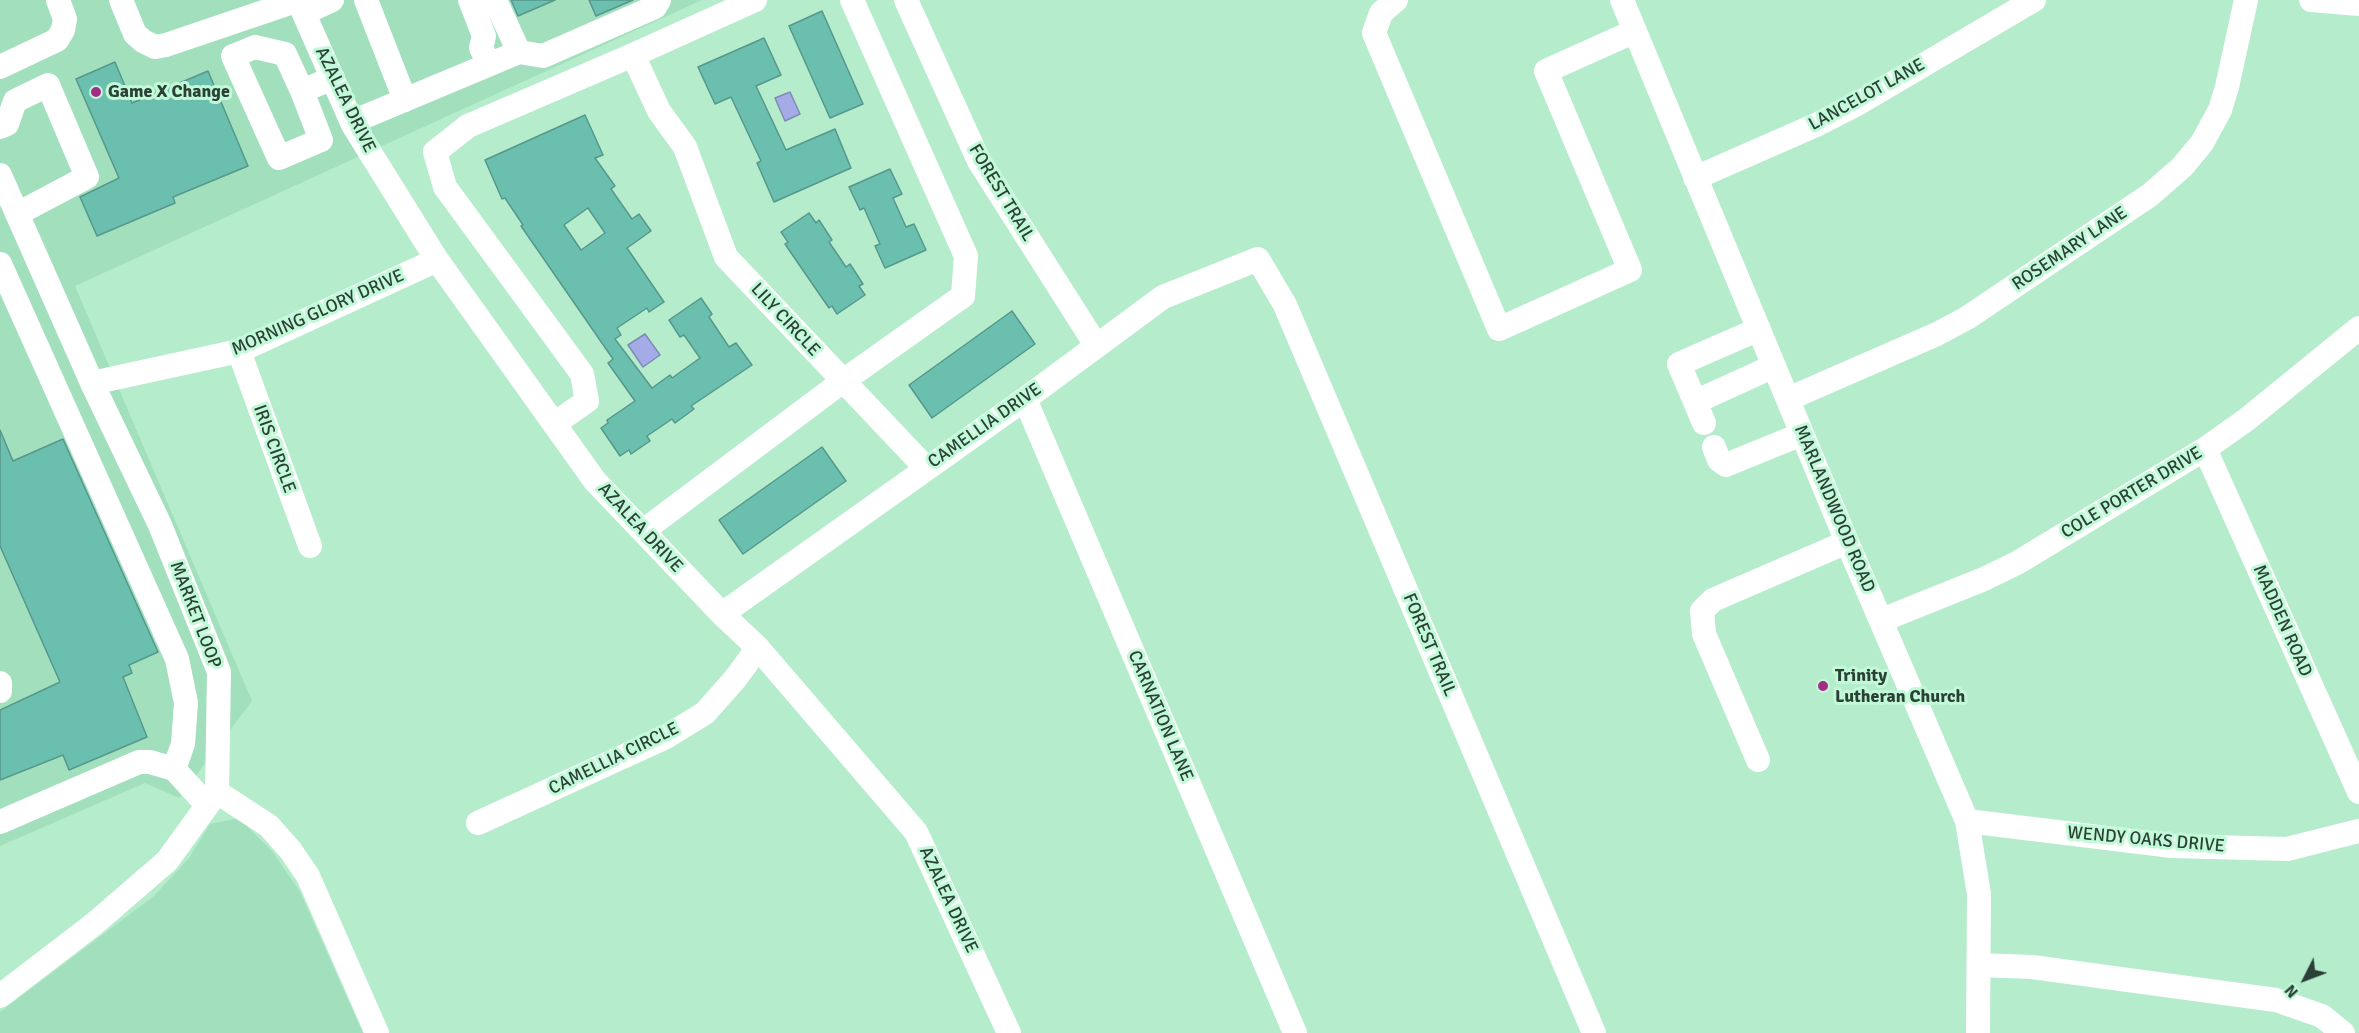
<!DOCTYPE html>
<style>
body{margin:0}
#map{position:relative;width:2359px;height:1033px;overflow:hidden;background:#b5eccc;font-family:Signika,sans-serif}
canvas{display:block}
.north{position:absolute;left:2275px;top:949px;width:60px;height:60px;-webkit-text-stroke:4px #c2f9d9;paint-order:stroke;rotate:228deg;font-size:16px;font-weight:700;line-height:24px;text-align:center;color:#2b4135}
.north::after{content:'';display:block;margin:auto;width:21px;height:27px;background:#2b4135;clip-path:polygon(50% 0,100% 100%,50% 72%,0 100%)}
</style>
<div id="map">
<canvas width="2359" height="1033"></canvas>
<div class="north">N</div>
</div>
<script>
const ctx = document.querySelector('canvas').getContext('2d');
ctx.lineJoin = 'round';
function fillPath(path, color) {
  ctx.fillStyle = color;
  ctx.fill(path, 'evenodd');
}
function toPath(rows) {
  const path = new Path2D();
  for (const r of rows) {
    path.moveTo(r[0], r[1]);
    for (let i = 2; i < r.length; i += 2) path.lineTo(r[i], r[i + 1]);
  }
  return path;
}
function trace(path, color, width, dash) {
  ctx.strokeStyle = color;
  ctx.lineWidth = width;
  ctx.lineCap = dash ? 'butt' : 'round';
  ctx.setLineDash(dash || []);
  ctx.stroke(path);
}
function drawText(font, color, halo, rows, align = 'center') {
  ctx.font = font + ' Signika,sans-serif';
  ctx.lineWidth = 6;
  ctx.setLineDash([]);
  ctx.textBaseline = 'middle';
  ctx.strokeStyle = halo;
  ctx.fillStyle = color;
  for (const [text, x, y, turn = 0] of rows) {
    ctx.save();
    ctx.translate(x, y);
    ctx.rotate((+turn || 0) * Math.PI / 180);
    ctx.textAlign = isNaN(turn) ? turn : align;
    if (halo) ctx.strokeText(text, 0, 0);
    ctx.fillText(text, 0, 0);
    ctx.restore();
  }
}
fillPath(toPath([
 [0,0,702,0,75,286,252,701,179,798,145,783,0,846],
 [239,818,272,851,300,892,363,1033,0,1033,0,1012,154,896,189,858,210,824]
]), '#a2dfbd');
const water = toPath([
 [790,92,800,114,785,121,775,98,790,92],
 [645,334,660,355,643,367,628,345,645,334]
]);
fillPath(water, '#a5abe7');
trace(water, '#808bb2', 1.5);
const building = toPath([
 [511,0,555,0,518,16,511,0],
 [589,0,633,0,596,16,589,0],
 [822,11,863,104,830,118,789,26,822,11],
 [764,38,781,75,756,86,786,150,835,129,851,168,774,202,757,163,761,161,731,97,715,104,698,67,764,38],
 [115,62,132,103,208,71,248,166,173,197,175,203,97,236,80,197,119,178,76,79,115,62],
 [585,115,603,155,595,158,615,186,611,189,632,219,639,214,651,231,627,248,664,302,649,312,647,308,617,328,621,335,615,339,652,388,670,375,672,378,700,358,684,335,680,337,669,320,701,298,712,314,709,317,729,347,736,343,752,365,691,406,694,409,675,423,672,419,647,436,650,441,631,454,629,450,620,456,601,428,608,423,607,420,635,401,608,363,613,359,521,226,523,225,505,198,502,199,485,160,585,115],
 [588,208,605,233,581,250,564,225,588,208],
 [890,169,902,194,893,198,906,227,914,224,926,250,885,268,875,246,880,244,864,208,860,210,849,187,890,169],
 [809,213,816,223,819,220,832,240,829,242,846,267,850,264,863,284,859,286,865,295,837,314,832,306,829,308,800,266,785,244,788,242,781,232,809,213],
 [1012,311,1035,344,932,418,909,385,1012,311],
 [0,430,13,461,63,439,158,652,129,665,132,673,123,677,147,737,69,770,63,755,0,780,0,710,60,682,0,546,0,430],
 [822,447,846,481,743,554,719,520,822,447]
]);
fillPath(building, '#6bbfae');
trace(building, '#56988b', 1.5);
trace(toPath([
 [121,0,135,34,143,41,155,47,166,45,299,0],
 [298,0,353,125,437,260,595,481,722,614,758,648,916,832,1009,1033],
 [366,0,405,100],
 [470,0,484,36,481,48,489,63],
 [495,0,519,52],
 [906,0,979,161,1096,345],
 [1396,0,1381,13,1374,33,1499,329,1630,270,1546,71,1635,31],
 [1622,0,1847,542,1967,821,1979,894,1978,1033],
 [2311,0,2359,4],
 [304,13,332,0],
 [633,55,755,0],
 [0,67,57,40,63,30,65,19,58,0],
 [302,91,321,140,279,158,233,56,255,47,285,54,302,91,333,78],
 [352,122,519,52,543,56,655,7,659,0],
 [0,127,7,124,15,101,48,85,87,177,17,214],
 [0,175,92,383,160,525,219,672,217,792,167,861,94,924,0,996],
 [1695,178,1816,125,1859,103,2034,0],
 [0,264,177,659,186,703,183,744,174,769],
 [239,351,310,546],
 [92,383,239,351,437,260],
 [1025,399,1295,1033],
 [1788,399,1937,334,1967,318,2150,195,2182,167,2202,143,2220,110,2227,87,2246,0],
 [1695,402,1774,366],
 [1704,423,1679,364,1759,329],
 [554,424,587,401,582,374,445,187,435,152,468,126,633,55,659,111,685,147,726,257,926,468],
 [1714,447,1719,460,1726,465,1802,434],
 [2205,449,2359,792],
 [643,531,843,381,963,296,966,256,852,0],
 [722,614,1025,399,1163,297,1258,259,1285,305,1594,1033],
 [1882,620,1984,579,2017,563,2205,449,2246,420,2359,328],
 [0,683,0,691],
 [1758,760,1704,634,1702,611,1713,600,1847,542],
 [217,792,269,826,291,851,308,876,377,1033],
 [1967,821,2172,846,2287,849,2359,831],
 [0,822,139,762,150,762,174,769,207,805],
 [478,823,666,737,705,713,735,679,758,648],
 [1979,965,2032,967,2276,1000,2322,1016,2343,1033]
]), '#fff', 24);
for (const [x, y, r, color] of [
 [96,92,6,"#a22c86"],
 [1823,686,6,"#a22c86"]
]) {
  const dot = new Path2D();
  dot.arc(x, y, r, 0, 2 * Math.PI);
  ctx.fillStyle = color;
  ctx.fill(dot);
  trace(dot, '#c2f9d9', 2);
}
drawText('bold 18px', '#2b4135', '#c2f9d9', [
 ["Game X Change",108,92],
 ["Trinity",1835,676],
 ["Lutheran Church",1835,697]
], 'left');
drawText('18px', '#2b4135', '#c2f9d9', [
 ["LANCELOT LANE",1867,95,-29],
 ["AZALEA DRIVE",345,100,64],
 ["FOREST TRAIL",1001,193,59],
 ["ROSEMARY LANE",2070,249,-34],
 ["MORNING GLORY DRIVE",318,313,-24],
 ["LILY CIRCLE",785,320,47],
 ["CAMELLIA DRIVE",985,426,-35],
 ["IRIS CIRCLE",274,449,70],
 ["COLE PORTER DRIVE",2132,493,-31],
 ["MARLANDWOOD ROAD",1834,509,67],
 ["AZALEA DRIVE",640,528,47],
 ["MARKET LOOP",195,615,69],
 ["MADDEN ROAD",2282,621,66],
 ["FOREST TRAIL",1429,645,67],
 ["CARNATION LANE",1160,716,67],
 ["CAMELLIA CIRCLE",614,759,-26],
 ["WENDY OAKS DRIVE",2146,840,5],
 ["AZALEA DRIVE",948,900,65]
]);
</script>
